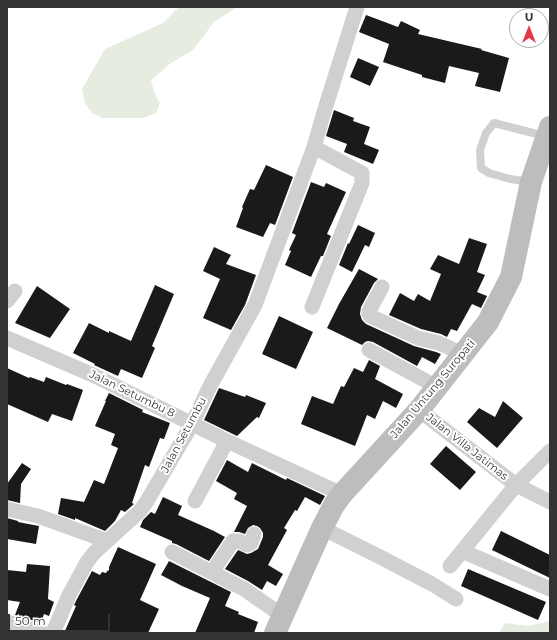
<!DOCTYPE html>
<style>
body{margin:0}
#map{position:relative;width:557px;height:640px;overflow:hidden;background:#fff;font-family:Montserrat,sans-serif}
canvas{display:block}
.frame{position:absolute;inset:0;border:8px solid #333;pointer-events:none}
.north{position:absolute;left:509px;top:8px;width:40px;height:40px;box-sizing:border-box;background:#fff;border:1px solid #adadad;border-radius:50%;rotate:0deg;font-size:11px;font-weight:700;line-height:16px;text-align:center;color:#333}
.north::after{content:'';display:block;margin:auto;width:14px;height:18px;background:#e63946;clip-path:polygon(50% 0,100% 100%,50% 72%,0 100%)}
.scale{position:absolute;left:8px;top:614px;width:102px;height:18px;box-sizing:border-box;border:2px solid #333;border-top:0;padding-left:5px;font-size:12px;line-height:14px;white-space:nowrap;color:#333;-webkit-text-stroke:3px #fff;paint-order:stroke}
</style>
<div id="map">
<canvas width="557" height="640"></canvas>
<div class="frame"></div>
<div class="north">U</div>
<div class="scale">50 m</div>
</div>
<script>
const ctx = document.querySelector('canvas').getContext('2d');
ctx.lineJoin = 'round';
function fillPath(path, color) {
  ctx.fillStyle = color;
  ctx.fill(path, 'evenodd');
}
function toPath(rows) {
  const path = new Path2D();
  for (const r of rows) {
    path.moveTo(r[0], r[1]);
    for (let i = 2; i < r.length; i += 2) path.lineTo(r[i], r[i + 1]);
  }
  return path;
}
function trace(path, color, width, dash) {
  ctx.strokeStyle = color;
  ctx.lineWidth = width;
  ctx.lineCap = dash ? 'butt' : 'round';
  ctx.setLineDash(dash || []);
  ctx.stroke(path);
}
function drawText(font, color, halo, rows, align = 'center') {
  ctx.font = font + ' Montserrat,sans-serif';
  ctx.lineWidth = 4;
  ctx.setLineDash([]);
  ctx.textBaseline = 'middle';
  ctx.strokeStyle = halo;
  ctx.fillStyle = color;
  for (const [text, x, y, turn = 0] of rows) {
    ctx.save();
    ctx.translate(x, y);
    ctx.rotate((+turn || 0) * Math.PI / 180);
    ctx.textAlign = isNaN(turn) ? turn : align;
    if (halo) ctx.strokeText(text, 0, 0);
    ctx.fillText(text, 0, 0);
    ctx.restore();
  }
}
fillPath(toPath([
 [179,7,237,7,214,22,193,50,171,63,151,80,154,92,160,103,156,113,143,118,103,118,92,113,85,103,82,89,105,49,163,23],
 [550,621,550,633,499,633,505,623,528,626]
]), '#e6ecdf');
fillPath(toPath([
 [366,15,398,27,401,21,420,30,418,34,482,49,481,50,509,58,500,92,475,86,479,73,449,66,445,83,422,77,422,75,383,62,389,44,359,32],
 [358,58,379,67,370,86,350,77],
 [334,110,354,118,353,121,370,127,364,144,379,150,373,164,344,152,347,144,326,136],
 [266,165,293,177,275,225,270,223,263,237,236,227,243,208,242,207,250,189,254,190],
 [311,182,324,187,326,183,346,192,327,234,331,236,323,256,321,256,311,277,285,265,291,251,289,250,296,235,292,233],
 [358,225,375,233,369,247,365,245,352,272,339,265,348,243,349,244],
 [469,238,487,244,477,272,485,275,477,292,487,296,481,308,472,304,457,331,451,329,447,337,441,334,421,329,389,315,400,293,414,301,418,294,430,301,441,274,430,269,438,255,459,264],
 [214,247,231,255,226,264,256,275,245,305,231,330,203,318,220,279,203,271],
 [359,269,378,279,374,283,361,307,360,314,362,320,366,324,414,346,436,352,441,354,435,364,422,357,417,366,373,342,368,341,365,342,362,345,327,328,339,304],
 [155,285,174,294,152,346,155,348,142,378,121,369,118,376,94,365,95,364,73,353,89,323,109,333,109,331,131,341],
 [37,286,70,309,50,338,15,323],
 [279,316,313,332,296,369,262,354],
 [369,360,380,366,375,379,403,394,396,408,383,401,375,419,367,415,355,446,301,424,312,396,333,404,341,386,344,387,354,368,363,372],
 [7,368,29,378,30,377,44,382,46,377,66,385,67,384,83,390,72,421,52,414,48,422,7,404],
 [219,388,245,397,246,395,266,403,259,418,257,417,237,436,204,420],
 [109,393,143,410,142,412,170,423,164,439,160,438,149,467,145,465,132,503,134,504,125,512,121,510,115,521,105,531,75,518,75,520,58,514,61,498,84,502,94,480,104,484,118,448,111,445,115,434,95,426,106,401,105,401],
 [503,401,523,418,497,448,467,422,479,408,495,417],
 [446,446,476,472,460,490,430,464],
 [227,460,248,472,252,463,286,480,287,478,325,496,320,505,305,497,297,511,295,510,284,528,287,530,268,565,283,574,276,586,267,581,262,590,248,581,225,569,238,550,247,554,251,553,258,549,263,537,263,533,260,528,257,526,253,525,248,528,245,534,239,532,234,532,247,506,234,499,237,493,216,481],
 [22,463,31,469,21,484,20,503,7,500,7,484],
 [163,497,182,506,178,515,214,531,225,537,209,561,176,544,172,543,172,541,140,527,143,520,151,512,155,514],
 [7,518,18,521,18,522,39,526,36,544,7,539],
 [501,531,550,555,550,578,492,550],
 [118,547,156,564,140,600,159,609,148,633,64,633,76,606,74,605,77,599,92,571,100,575,102,572,106,573,108,570,109,571,109,567],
 [169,561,231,592,225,606,239,612,238,614,258,622,254,633,195,633,210,598,182,586,161,575],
 [27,564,50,566,48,599,54,602,49,616,44,614,41,623,15,615,20,602,7,600,7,570,26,572],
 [468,569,546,602,538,620,461,586]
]), '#1a1a1a');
trace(toPath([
 [531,182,510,179,489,173,481,168,480,150,486,133,494,123,545,136]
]), '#d0d0d0', 8);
trace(toPath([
 [382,287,369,311,369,314,370,316,418,338,439,343,463,354],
 [7,301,15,291],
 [312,307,362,183,362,173,314,147],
 [7,338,93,375,227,441,342,494],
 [369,350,437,387],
 [419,410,516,485,550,502],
 [195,501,227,441],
 [7,509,38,516,107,541],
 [322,528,380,557,432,584,456,599],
 [462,551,550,589],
 [172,552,244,589,283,616],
 [450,566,516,485,550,451],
 [212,572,233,541,239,541,247,545,251,543,254,534],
 [7,622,43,633],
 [53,633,69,595,87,562,94,553,140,511,147,501,192,424,210,386,255,305,314,147,324,112,357,7]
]), '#d0d0d0', 15);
trace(toPath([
 [275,633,322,528,334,505,342,494,419,410,488,322,511,277,531,182,550,127]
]), '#bdbdbd', 22);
drawText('11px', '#333', '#fff', [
 ["Jalan Untung Suropati",433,389,-50],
 ["Jalan Setumbu 8",132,394,26],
 ["Jalan Setumbu",184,435,-62],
 ["Jalan Villa Jatimas",467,447,38]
]);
</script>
